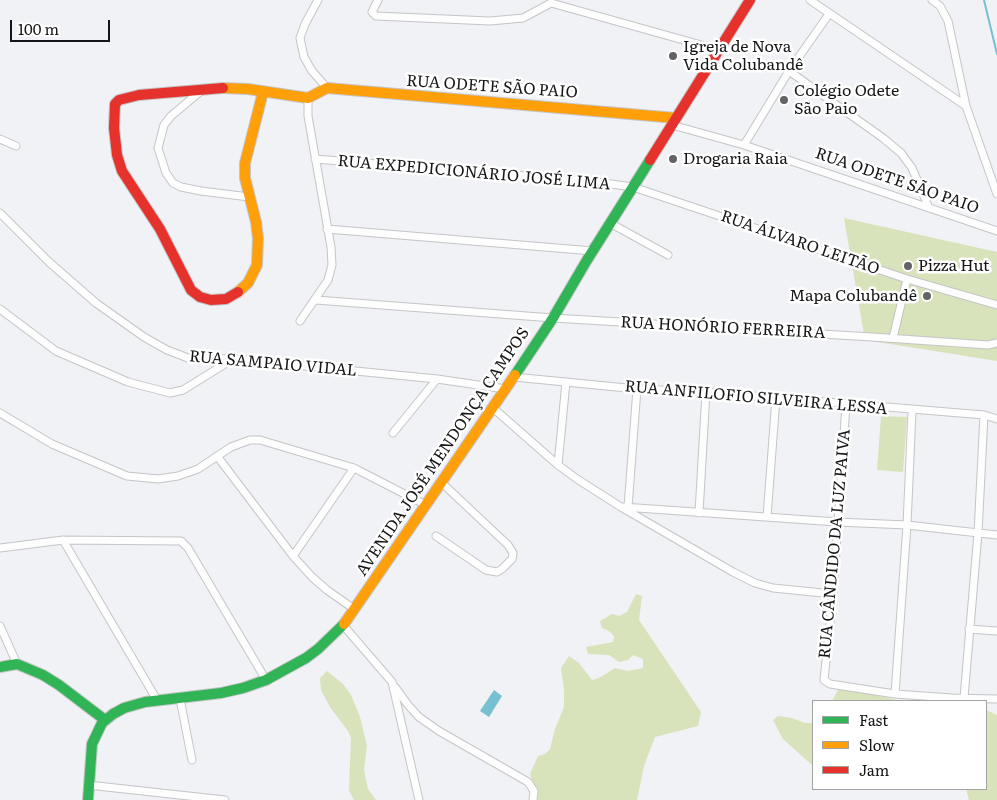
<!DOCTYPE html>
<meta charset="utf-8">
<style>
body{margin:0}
#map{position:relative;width:997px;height:800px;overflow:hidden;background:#f1f2f5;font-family:Literata,serif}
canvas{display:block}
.legend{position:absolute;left:812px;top:700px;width:175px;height:90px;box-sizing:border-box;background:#fff;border:1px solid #a2a2a3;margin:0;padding:6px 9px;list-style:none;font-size:15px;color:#161618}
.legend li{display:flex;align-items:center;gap:10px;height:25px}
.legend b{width:25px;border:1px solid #a2a2a3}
.scale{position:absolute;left:10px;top:20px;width:100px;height:22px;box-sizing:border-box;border:2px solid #161618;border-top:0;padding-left:6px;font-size:15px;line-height:18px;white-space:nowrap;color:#161618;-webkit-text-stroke:4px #fff;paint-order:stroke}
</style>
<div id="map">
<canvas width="997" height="800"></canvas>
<ul class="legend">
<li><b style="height:6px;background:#30b455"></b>Fast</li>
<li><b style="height:6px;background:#ff9f0a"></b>Slow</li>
<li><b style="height:6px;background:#e5322d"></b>Jam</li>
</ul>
<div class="scale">100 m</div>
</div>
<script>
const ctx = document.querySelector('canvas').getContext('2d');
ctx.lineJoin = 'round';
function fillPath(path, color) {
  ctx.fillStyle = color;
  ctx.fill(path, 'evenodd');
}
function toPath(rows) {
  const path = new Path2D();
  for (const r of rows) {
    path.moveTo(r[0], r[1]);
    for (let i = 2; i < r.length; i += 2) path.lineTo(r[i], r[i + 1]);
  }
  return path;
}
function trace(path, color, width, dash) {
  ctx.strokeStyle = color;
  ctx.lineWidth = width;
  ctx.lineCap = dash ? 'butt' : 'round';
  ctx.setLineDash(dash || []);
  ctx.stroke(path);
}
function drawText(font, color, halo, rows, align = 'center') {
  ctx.font = font + ' Literata,serif';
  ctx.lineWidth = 5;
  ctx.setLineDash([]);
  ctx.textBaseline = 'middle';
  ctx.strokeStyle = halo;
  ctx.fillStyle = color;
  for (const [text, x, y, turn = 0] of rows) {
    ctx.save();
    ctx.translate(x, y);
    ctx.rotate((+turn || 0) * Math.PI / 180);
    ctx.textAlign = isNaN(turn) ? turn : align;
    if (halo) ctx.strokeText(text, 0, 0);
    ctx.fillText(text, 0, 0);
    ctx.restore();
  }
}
fillPath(toPath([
 [844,218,997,252,997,361,865,340],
 [881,416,907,417,903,472,877,470],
 [636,594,642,596,639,620,701,712,698,726,655,737,644,766,637,800,538,800,538,789,533,782,530,774,538,756,545,754,550,749,555,729,564,707,564,689,561,668,569,656,579,663,592,680,599,678,615,668,628,671,643,668,643,659,633,655,628,660,619,662,609,655,588,654,586,647,613,642,614,636,609,631,602,628,600,621,612,614,619,616,627,612],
 [327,671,343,684,351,695,360,717,367,746,364,770,368,789,376,800,354,800,349,790,351,738,348,731,330,707,321,690,320,678],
 [839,688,863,692,901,701,926,700,940,701,832,701],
 [986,710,997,715,997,800,969,800,966,789,986,789],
 [778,716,792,718,805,723,813,723,813,766,783,739,773,720]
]), '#d8e2bb');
fillPath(toPath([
 [494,690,502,696,489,717,480,711]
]), '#76c0d1');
trace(toPath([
 [984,0,997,54]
]), '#76c0d1', 2);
const street = toPath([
 [318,0,305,24,300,38,304,57,312,71,327,88],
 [378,0,372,12,376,16,490,21,523,18,551,3],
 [810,0,966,106],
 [932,0,940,6,948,21,966,106,997,194],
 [551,3,719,50],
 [789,71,883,138,901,153,912,168,929,208],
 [202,90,171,116,164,125,158,148,166,173,173,183,181,187,201,191,249,197],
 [672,125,744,145,997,231],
 [0,139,16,146],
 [744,145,789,71,829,14],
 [315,159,589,181,633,187,907,279,997,305],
 [0,213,49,262,96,303,144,337,167,350,188,358,233,359,437,379,506,389],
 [610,223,668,255],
 [327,229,593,251],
 [316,300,553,318,872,337,988,345,997,343],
 [0,309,56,351,128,382,170,393,183,390,233,359],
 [300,321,328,280,332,265,331,247,308,116,308,98],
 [893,338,907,279],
 [514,377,637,389,706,392,984,415,997,419],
 [846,405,833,594,824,680,830,684,895,694,952,698,997,699],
 [493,408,558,465,577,479,621,507,733,572,755,583,773,588,833,594],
 [0,413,52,444,127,476,158,479,178,476,198,469,231,447,250,440,260,440,354,468,426,505],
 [393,433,437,379],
 [217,456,293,556,312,577,327,590,354,609],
 [558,465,566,382],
 [623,507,837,522,907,525,997,535],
 [628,507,637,389],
 [699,513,706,392],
 [767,517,776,398],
 [436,536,486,570,497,572,502,569,512,559,513,553,508,545,442,483],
 [63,540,157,700],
 [0,548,63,540,181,541,188,548,266,680],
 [293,556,354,468],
 [343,625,392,682,419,800],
 [0,626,17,664],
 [969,629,997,631],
 [395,687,408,705,419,717,439,731,528,782,534,791,533,800],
 [895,694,907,525,912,411],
 [964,698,978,533,984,415],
 [180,699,192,760],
 [88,785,225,800]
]);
const fast = toPath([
 [515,375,553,318,587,260,650,160],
 [0,667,17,664,43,675,59,685,105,720],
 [88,800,92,744,102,723,113,714,124,708,145,702,221,693,243,688,266,680,306,658,318,649,344,624]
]);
const slow = toPath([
 [223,88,248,89,308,98,327,88,676,118],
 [238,292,248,283,257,265,258,238,256,222,245,178,245,163,263,92],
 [344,624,515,375]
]);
const jam = toPath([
 [223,88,139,95,119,100,115,104,114,128,117,155,122,171,160,229,191,290,200,297,211,300,226,299,238,292],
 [650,160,750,0]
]);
trace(street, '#c4c5c7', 9);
trace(fast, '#c4c5c7', 12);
trace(slow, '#c4c5c7', 12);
trace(jam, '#c4c5c7', 12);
trace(street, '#fdfdfe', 7);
trace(fast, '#30b455', 10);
trace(slow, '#ff9f0a', 10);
trace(jam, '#e5322d', 10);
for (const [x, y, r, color] of [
 [673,56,5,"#636365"],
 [784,100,5,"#636365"],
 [673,159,5,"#636365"],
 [908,266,5,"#636365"],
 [927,296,5,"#636365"]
]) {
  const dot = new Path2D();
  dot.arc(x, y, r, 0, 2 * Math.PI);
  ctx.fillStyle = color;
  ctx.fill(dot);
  trace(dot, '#fff', 2);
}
drawText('16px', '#161618', '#fff', [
 ["Igreja de Nova",683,47],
 ["Vida Colubandê",683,65],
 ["Colégio Odete",794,91],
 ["São Paio",794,109],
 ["Drogaria Raia",683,159],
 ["Pizza Hut",918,266],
 ["Mapa Colubandê",917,296,"right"]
], 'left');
drawText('16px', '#161618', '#fff', [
 ["RUA ODETE SÃO PAIO",492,87,4],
 ["RUA EXPEDICIONÁRIO JOSÉ LIMA",474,173,5],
 ["RUA ODETE SÃO PAIO",897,181,19],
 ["RUA ÁLVARO LEITÃO",800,243,19],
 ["RUA HONÓRIO FERREIRA",723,328,3],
 ["RUA SAMPAIO VIDAL",273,364,5],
 ["RUA ANFILOFIO SILVEIRA LESSA",756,398,5],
 ["AVENIDA JOSÉ MENDONÇA CAMPOS",443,452,-56],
 ["RUA CÂNDIDO DA LUZ PAIVA",835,544,-85]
]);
</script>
